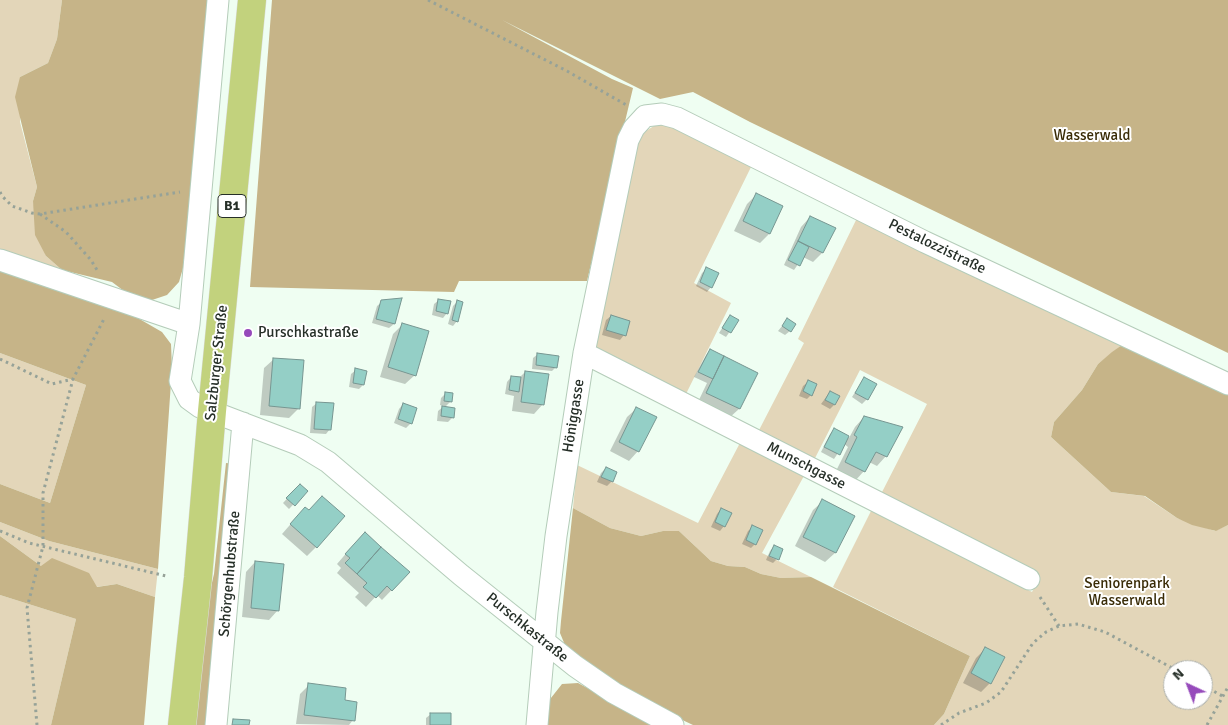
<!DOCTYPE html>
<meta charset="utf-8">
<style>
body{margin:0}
#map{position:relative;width:1228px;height:725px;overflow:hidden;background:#effef2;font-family:Signika,sans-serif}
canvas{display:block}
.north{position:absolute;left:1163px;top:660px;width:50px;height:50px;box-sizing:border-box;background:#fff;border:1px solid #a8aca9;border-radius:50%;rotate:317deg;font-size:14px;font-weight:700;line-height:20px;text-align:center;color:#262f28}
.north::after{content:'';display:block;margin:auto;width:18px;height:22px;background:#964abb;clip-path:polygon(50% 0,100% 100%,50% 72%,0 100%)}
</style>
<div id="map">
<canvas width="1228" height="725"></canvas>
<div class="north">N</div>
</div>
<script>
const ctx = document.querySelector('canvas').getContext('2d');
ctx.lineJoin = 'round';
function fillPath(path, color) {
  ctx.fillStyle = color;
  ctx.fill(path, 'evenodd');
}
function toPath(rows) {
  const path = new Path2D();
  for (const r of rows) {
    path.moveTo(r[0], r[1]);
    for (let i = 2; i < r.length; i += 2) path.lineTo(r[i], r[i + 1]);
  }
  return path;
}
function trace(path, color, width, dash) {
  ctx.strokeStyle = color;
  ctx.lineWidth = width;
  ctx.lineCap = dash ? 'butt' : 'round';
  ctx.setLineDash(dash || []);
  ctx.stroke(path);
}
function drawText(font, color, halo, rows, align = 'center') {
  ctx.font = font + ' Signika,sans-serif';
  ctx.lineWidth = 4;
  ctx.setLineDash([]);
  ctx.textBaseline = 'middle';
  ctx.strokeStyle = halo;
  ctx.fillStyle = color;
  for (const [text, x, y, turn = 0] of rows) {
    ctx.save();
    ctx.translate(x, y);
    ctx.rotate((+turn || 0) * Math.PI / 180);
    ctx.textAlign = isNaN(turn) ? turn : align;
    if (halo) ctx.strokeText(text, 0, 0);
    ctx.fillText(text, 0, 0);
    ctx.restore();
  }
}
fillPath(toPath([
 [0,0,62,0,57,39,48,63,20,77,20,122,37,187,33,201,46,256,62,270,0,250],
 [668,123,752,165,694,283,731,303,684,398,594,353,637,141,646,131,657,124],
 [858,216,1125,343,1098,364,1082,390,1054,422,1051,437,1111,492,1144,496,1177,518,1215,531,1228,525,1228,725,934,725,944,714,970,656,833,587,872,509,1032,592,1040,576,880,496,927,404,860,370,813,462,757,434,804,343,798,339],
 [1173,670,1203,670,1203,700,1173,700],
 [0,353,86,385,50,503,0,484],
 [741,441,805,474,762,553,811,577,781,578,761,574,745,567,728,566,711,561,679,531,663,531,641,536,610,528,573,508,577,465,698,523],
 [0,522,49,541,158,569,155,597,117,584,96,587,41,566,0,536],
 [0,595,76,619,51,725,0,725]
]), '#e3d6b9');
fillPath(toPath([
 [62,0,210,0,183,268,179,282,167,295,152,300,128,294,112,282,62,270,46,256,35,235,33,201,37,187,15,97,20,77,48,63,57,39],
 [272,0,1228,0,1228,353,750,122,693,92,660,99,502,20,612,79,633,88,587,281,459,281,454,292,250,287],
 [0,270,136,317,162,332,171,344,172,368,158,569,49,541,0,522,0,484,50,503,86,385,0,353],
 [1125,343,1228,391,1228,525,1216,531,1192,525,1177,518,1145,496,1111,492,1051,437,1054,422,1082,390,1098,364,1112,352],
 [226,463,235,464,209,725,196,725,207,603,214,574],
 [573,508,610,528,641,536,663,531,679,531,711,561,728,566,745,567,761,574,781,578,811,577,970,656,944,714,934,725,693,725,657,708,613,683,565,645,560,633,561,621],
 [0,536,41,566,52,558,89,573,97,587,117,584,155,597,144,725,51,725,76,619,0,595],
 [578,683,656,725,546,725,547,703,562,684]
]), '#c6b488');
fillPath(toPath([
 [756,195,769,234,760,243,734,231,747,204],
 [810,217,834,229,822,253,813,262,803,257,794,270,784,265,801,227],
 [707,269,711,287,707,292,696,286,702,273],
 [439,300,447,313,443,318,432,315,434,304],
 [382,302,394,324,389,328,372,323,377,306],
 [457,302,457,321,453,326,448,324,453,306],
 [611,316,624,335,620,340,602,335,606,320],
 [730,316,737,321,726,337,719,333],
 [787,320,790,331,785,335,778,331],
 [402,325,415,375,405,384,380,377,393,334],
 [710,350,756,373,739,409,729,418,698,402,707,383,694,377,706,355],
 [538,354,556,367,552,371,532,369,533,358],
 [274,359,298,409,289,418,260,415,264,368],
 [356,370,363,385,359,389,349,387,351,374],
 [525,372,543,404,534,414,512,411,514,396,505,394,507,382,511,377,519,378],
 [864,378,867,399,862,404,852,397],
 [808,382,811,395,807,399,799,396,803,386],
 [830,392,834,405,830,409,821,404],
 [446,393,451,401,445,407,454,409,452,418,448,422,437,421,438,411,444,406,440,405,441,398],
 [317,403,330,429,326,434,310,433,312,407],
 [403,404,411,423,406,428,394,423,399,409],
 [637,408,638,451,629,461,610,451,627,417],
 [864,417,886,456,877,466,869,462,864,471,855,481,836,471,848,447,844,444,834,459,821,452,830,434,834,430,849,438,855,427],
 [606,468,612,481,607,486,597,482,601,473],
 [295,490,306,491,289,509,283,503],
 [823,501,853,516,835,553,825,562,795,546,813,510],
 [721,509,724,526,720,531,711,527,717,514],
 [309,511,316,547,307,556,282,534,296,518],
 [753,527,755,544,751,548,742,544,748,531],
 [355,543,408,573,382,600,377,595,366,607,355,597,359,593,337,573,341,568,337,564],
 [774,546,777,559,773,563,766,560,770,551],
 [255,562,278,610,269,620,242,617,246,572],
 [986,648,990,683,981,692,963,683,976,658],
 [309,685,344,701,353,720,349,725,296,724,300,694],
 [431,714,450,725,426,725,426,718]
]), '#0003');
const building = toPath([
 [756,193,783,206,770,234,743,221,756,193],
 [810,216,836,228,823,253,798,241,810,216],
 [798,241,809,247,800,266,788,260,798,241],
 [706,267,719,273,712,288,700,282,706,267],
 [402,298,395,324,376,319,381,300,402,298],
 [438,299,451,301,448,314,436,311,438,299],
 [457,300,463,302,458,322,452,320,457,300],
 [611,315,630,321,626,336,606,330,611,315],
 [730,315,739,320,731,333,722,328,730,315],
 [787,318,796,324,791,332,782,326,787,318],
 [402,323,429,331,416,376,388,367,402,323],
 [710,349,724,356,713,379,698,372,710,349],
 [537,353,559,356,557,368,536,365,537,353],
 [724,356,758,373,740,409,706,393,724,356],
 [273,358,304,360,300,409,269,406,273,358],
 [355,368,367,371,364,385,353,383,355,368],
 [525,371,549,374,544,405,521,402,525,371],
 [511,376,521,377,519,392,509,390,511,376],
 [864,377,877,384,868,400,855,393,864,377],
 [808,380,817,384,812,396,803,391,808,380],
 [830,391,840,396,835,405,825,400,830,391],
 [445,392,453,393,452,402,444,401,445,392],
 [316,402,334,403,331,430,314,429,316,402],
 [403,403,417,408,412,424,398,419,403,403],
 [442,406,455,408,454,418,441,416,442,406],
 [636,407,657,417,639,452,619,442,636,407],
 [864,416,903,427,887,457,876,452,865,472,845,462,857,437,854,435,864,416],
 [834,428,849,436,840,455,824,447,834,428],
 [606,467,617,472,613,482,601,477,606,467],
 [300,484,308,491,295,506,286,498,300,484],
 [322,496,345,516,317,548,290,524,305,507,309,510,322,496],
 [822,499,855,516,836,553,803,537,822,499],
 [721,508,732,513,725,527,715,522,721,508],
 [752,525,763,530,756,545,746,540,752,525],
 [365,532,381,547,357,574,345,563,350,558,345,554,365,532],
 [774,545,783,549,779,560,769,556,774,545],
 [381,547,410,572,392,591,387,586,376,598,363,587,367,583,357,574,381,547],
 [255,561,284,564,279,611,251,608,255,561],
 [985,647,1005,657,991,684,971,673,985,647],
 [308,683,346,688,345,700,357,702,355,721,304,715,308,683],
 [430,713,451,713,451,725,430,725,430,713],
 [233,719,250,720,249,725,232,725,233,719]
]);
fillPath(building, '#94cfc6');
trace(building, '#779691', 1);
const minor = toPath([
 [218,0,189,324,180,381,189,399,200,407,300,445,328,462,461,575,575,666,614,693,673,725],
 [0,260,189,324],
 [584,353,1029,579],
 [216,725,243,423],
 [537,725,547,612,556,536,584,353,628,140,634,128,645,116,662,114,677,118,925,242,1228,384]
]);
const major = toPath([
 [182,725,198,578,212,411,252,0]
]);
trace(minor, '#b4ccb9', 23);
trace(major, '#dcdedd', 29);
trace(toPath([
 [428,0,567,71,628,106],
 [0,192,2,196,12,206,32,213,40,214,180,192],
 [40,214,66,232,91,260,97,270],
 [0,359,52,384,73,379,104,319],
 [0,531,29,543,166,576],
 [1040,597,1059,626],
 [1203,685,1224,697],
 [37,725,27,608,43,546,43,493,73,379],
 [941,725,959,713,986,703,1001,692,1033,643,1046,632,1059,626,1078,624,1105,632,1176,670],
 [1207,725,1228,687]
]), '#96a298', 3, [2.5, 4]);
trace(minor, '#fff', 21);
trace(major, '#c2d27d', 28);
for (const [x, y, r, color] of [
 [248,333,5,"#964abb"]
]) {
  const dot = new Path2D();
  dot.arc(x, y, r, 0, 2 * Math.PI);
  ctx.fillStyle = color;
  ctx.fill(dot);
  trace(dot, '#fff', 2);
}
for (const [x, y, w] of [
 [232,206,28]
]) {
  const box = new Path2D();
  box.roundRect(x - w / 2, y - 11.5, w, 23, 4);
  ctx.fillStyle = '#fff';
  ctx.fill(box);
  trace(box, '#262f28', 1);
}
drawText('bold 14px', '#262f28', null, [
 ["B1",232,206]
]);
drawText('15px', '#392b06', '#fff', [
 ["Wasserwald",1092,136],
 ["Seniorenpark",1127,584],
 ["Wasserwald",1127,601]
]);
drawText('15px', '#262f28', '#fff', [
 ["Pestalozzistraße",937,247,26],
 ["Salzburger Straße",217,363,-84],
 ["Höniggasse",574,416,-81],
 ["Munschgasse",806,466,27],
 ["Schörgenhubstraße",230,574,-85],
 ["Purschkastraße",527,628,39]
]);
drawText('15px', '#262f28', '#fff', [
 ["Purschkastraße",258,333]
], 'left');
</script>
